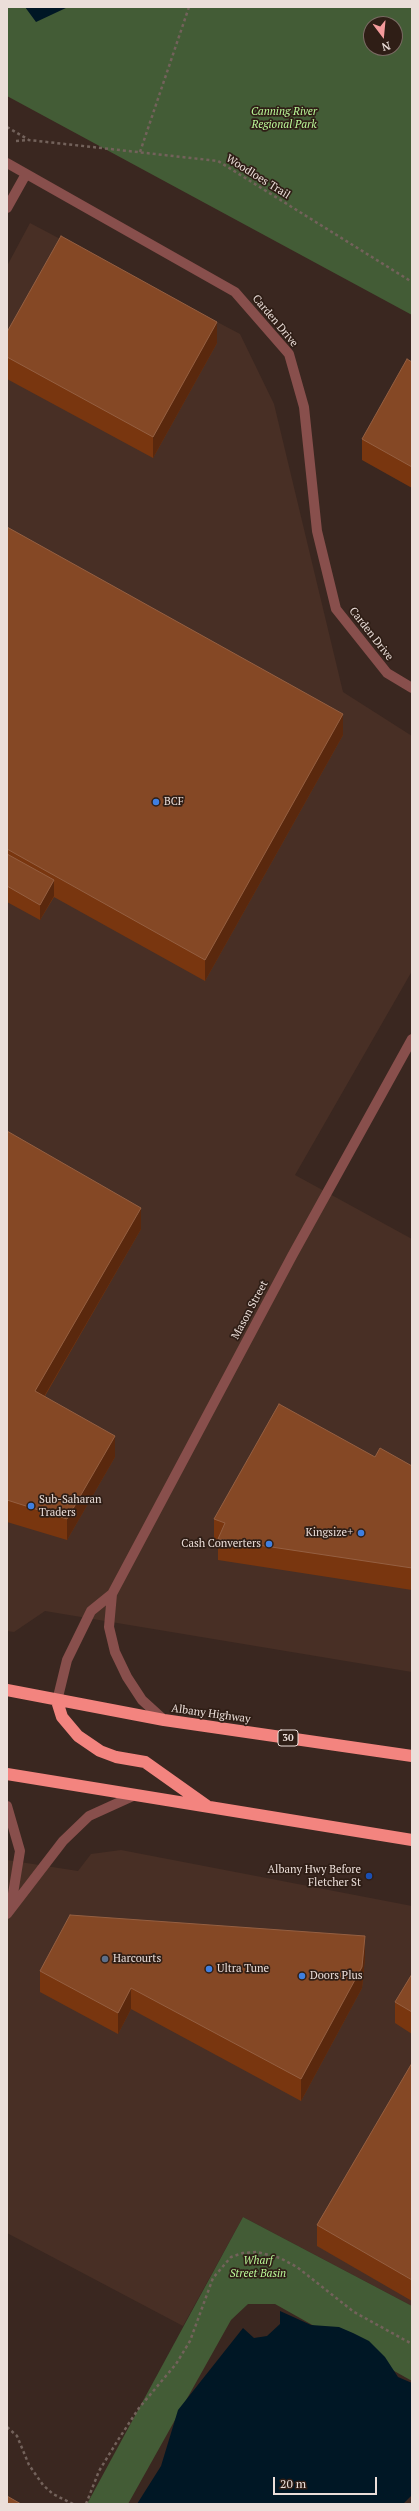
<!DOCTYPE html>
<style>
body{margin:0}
#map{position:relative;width:419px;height:2511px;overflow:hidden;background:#3a2720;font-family:"PT Serif",serif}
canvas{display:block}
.frame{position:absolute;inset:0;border:8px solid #ebded9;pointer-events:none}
.north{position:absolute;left:363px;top:16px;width:40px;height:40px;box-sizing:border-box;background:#2f1e16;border:1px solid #7a6b64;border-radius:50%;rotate:164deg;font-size:11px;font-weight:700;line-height:16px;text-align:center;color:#ebded9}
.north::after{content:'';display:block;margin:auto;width:14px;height:18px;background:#f59b9c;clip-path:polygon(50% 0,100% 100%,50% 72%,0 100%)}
.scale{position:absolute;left:273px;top:2477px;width:104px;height:18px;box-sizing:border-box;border:2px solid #ebded9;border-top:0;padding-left:5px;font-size:12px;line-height:14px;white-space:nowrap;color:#ebded9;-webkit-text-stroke:3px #2f1e16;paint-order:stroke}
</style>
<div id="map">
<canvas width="419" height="2511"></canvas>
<div class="frame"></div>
<div class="north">N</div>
<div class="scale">20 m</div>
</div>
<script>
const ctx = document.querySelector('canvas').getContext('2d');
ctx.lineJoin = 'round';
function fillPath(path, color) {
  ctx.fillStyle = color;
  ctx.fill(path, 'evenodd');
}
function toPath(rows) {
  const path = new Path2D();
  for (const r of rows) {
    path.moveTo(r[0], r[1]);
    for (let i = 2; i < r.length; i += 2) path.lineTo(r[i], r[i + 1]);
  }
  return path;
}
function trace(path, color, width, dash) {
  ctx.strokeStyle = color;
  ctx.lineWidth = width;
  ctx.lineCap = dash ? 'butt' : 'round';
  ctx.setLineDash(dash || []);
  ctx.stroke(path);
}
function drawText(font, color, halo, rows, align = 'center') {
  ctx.font = font + ' "PT Serif",serif';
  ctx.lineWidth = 3.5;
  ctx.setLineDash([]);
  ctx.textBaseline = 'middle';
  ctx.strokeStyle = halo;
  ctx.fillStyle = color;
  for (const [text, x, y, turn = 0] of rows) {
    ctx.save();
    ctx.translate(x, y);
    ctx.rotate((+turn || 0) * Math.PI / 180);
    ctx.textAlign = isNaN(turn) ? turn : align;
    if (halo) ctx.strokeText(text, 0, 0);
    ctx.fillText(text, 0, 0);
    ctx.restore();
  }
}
fillPath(toPath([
 [30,223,240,334,274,404,343,692,412,736,412,971,295,1175,412,1239,412,1672,45,1611,14,1632,7,1631,7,266],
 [121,1850,412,1906,412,2306,243,2217,183,2326,7,2233,7,1860,78,1871,91,1854]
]), '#482f25');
fillPath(toPath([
 [7,7,412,7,412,315,7,96],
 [371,24,395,24,395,48,371,48],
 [243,2217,412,2306,412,2381,275,2304,248,2304,231,2320,128,2504,87,2504]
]), '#435c36');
fillPath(toPath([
 [25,7,68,7,36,22],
 [280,2311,311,2325,339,2327,353,2333,369,2341,385,2357,398,2377,412,2383,412,2495,403,2504,137,2504,161,2466,178,2410,243,2328,254,2338,267,2336,280,2324]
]), '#001725');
trace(toPath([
 [7,127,29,140,218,161,412,282],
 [16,141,29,140],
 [140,152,189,7],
 [7,2427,17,2436,29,2465,43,2485,53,2494,73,2504],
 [86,2504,99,2471,118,2440,139,2408,176,2364,190,2341,213,2278,231,2257,243,2253,257,2252,280,2258,297,2267,354,2312,412,2344]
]), '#73625b', 2.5, [3, 3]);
trace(toPath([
 [7,163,235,292,289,354,304,407,317,531,336,609,387,673,412,688],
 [7,208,26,174],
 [112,1594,109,1627,115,1652,127,1677,142,1700,164,1720],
 [57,1701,67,1660,91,1611,112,1594,292,1256,412,1039],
 [7,1806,20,1851,11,1906],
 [7,1914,63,1841,89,1816,133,1796]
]), '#884f4c', 10);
trace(toPath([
 [7,1690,164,1720,412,1756],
 [57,1701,62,1717,78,1736,100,1751,116,1757,145,1762,207,1806],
 [7,1774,412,1840]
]), '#f3847f', 12);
fillPath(toPath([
 [7,332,217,343,153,458,7,379],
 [412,362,412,488,362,460,362,439],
 [7,527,343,735,205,981,54,897,40,920,7,902],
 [7,1131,141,1229,45,1396,115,1457,67,1540,7,1522],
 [375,1457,412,1466,412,1590,218,1560,218,1542,214,1540,214,1519],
 [365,1957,362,1988,301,2101,131,2009,118,2034,40,1992,40,1971],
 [412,1974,412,2034,395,2023,395,2002],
 [412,2063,412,2301,317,2246,317,2225]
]), '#79360f');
fillPath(toPath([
 [217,322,217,343,153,458,153,437],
 [343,714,343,735,205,981,205,960],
 [54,880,54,896,40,920,40,905],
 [141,1208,141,1229,35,1412,35,1391],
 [115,1436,115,1457,67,1540,67,1519],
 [365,1936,365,1957,362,1988,301,2101,301,2079],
 [131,1988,131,2009,118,2034,118,2013]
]), '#5a280d');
const building = toPath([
 [61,236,217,322,153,437,7,357,7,332,61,236],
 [407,359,412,362,412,467,362,439,407,359],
 [7,527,343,714,205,960,7,849,7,527],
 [7,854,54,880,40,905,7,886,7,854],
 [7,1131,141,1208,35,1391,115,1436,67,1519,7,1500,7,1131],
 [279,1404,375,1457,380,1448,412,1466,412,1568,218,1539,225,1523,214,1519,279,1404],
 [70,1915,365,1936,362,1967,301,2079,131,1988,118,2013,40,1971,70,1915],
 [412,1974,412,2012,395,2002,412,1974],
 [412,2063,412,2280,317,2225,412,2063],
 [7,2496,21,2504,7,2504,7,2496]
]);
fillPath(building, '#854825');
trace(building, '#955f41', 1);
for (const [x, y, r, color] of [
 [156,802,4,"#3f7fe0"],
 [31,1506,4,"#3f7fe0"],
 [361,1533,4,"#3f7fe0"],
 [269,1544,4,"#3f7fe0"],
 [369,1876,4,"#1a4fb4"],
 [105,1959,4,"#5c6f8a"],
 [209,1969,4,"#3f7fe0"],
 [302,1976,4,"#3f7fe0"]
]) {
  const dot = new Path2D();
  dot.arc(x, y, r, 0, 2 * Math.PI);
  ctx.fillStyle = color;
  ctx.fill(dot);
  trace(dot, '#2f1e16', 1.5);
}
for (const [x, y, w] of [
 [288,1738,20]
]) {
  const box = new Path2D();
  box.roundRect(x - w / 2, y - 8, w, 16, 3);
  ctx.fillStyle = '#2f1e16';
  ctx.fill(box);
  trace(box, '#ebded9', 1);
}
drawText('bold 10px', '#ebded9', null, [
 ["30",288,1738]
]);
drawText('italic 11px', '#baf998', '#2f1e16', [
 ["Canning River",284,112],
 ["Regional Park",284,125],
 ["Wharf",258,2261],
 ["Street Basin",258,2274]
]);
drawText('11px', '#ebded9', '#2f1e16', [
 ["Woodloes Trail",258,177,32],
 ["Carden Drive",275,321,50],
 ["Carden Drive",371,634,52],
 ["Mason Street",250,1310,-62],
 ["Albany Highway",211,1714,8]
]);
drawText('11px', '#ebded9', '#2f1e16', [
 ["BCF",164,802],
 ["Sub-Saharan",39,1500],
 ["Traders",39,1513],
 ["Kingsize+",353,1533,"right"],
 ["Cash Converters",261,1544,"right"],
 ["Albany Hwy Before",361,1870,"right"],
 ["Fletcher St",361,1883,"right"],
 ["Harcourts",113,1959],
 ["Ultra Tune",217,1969],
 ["Doors Plus",310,1976]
], 'left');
</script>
